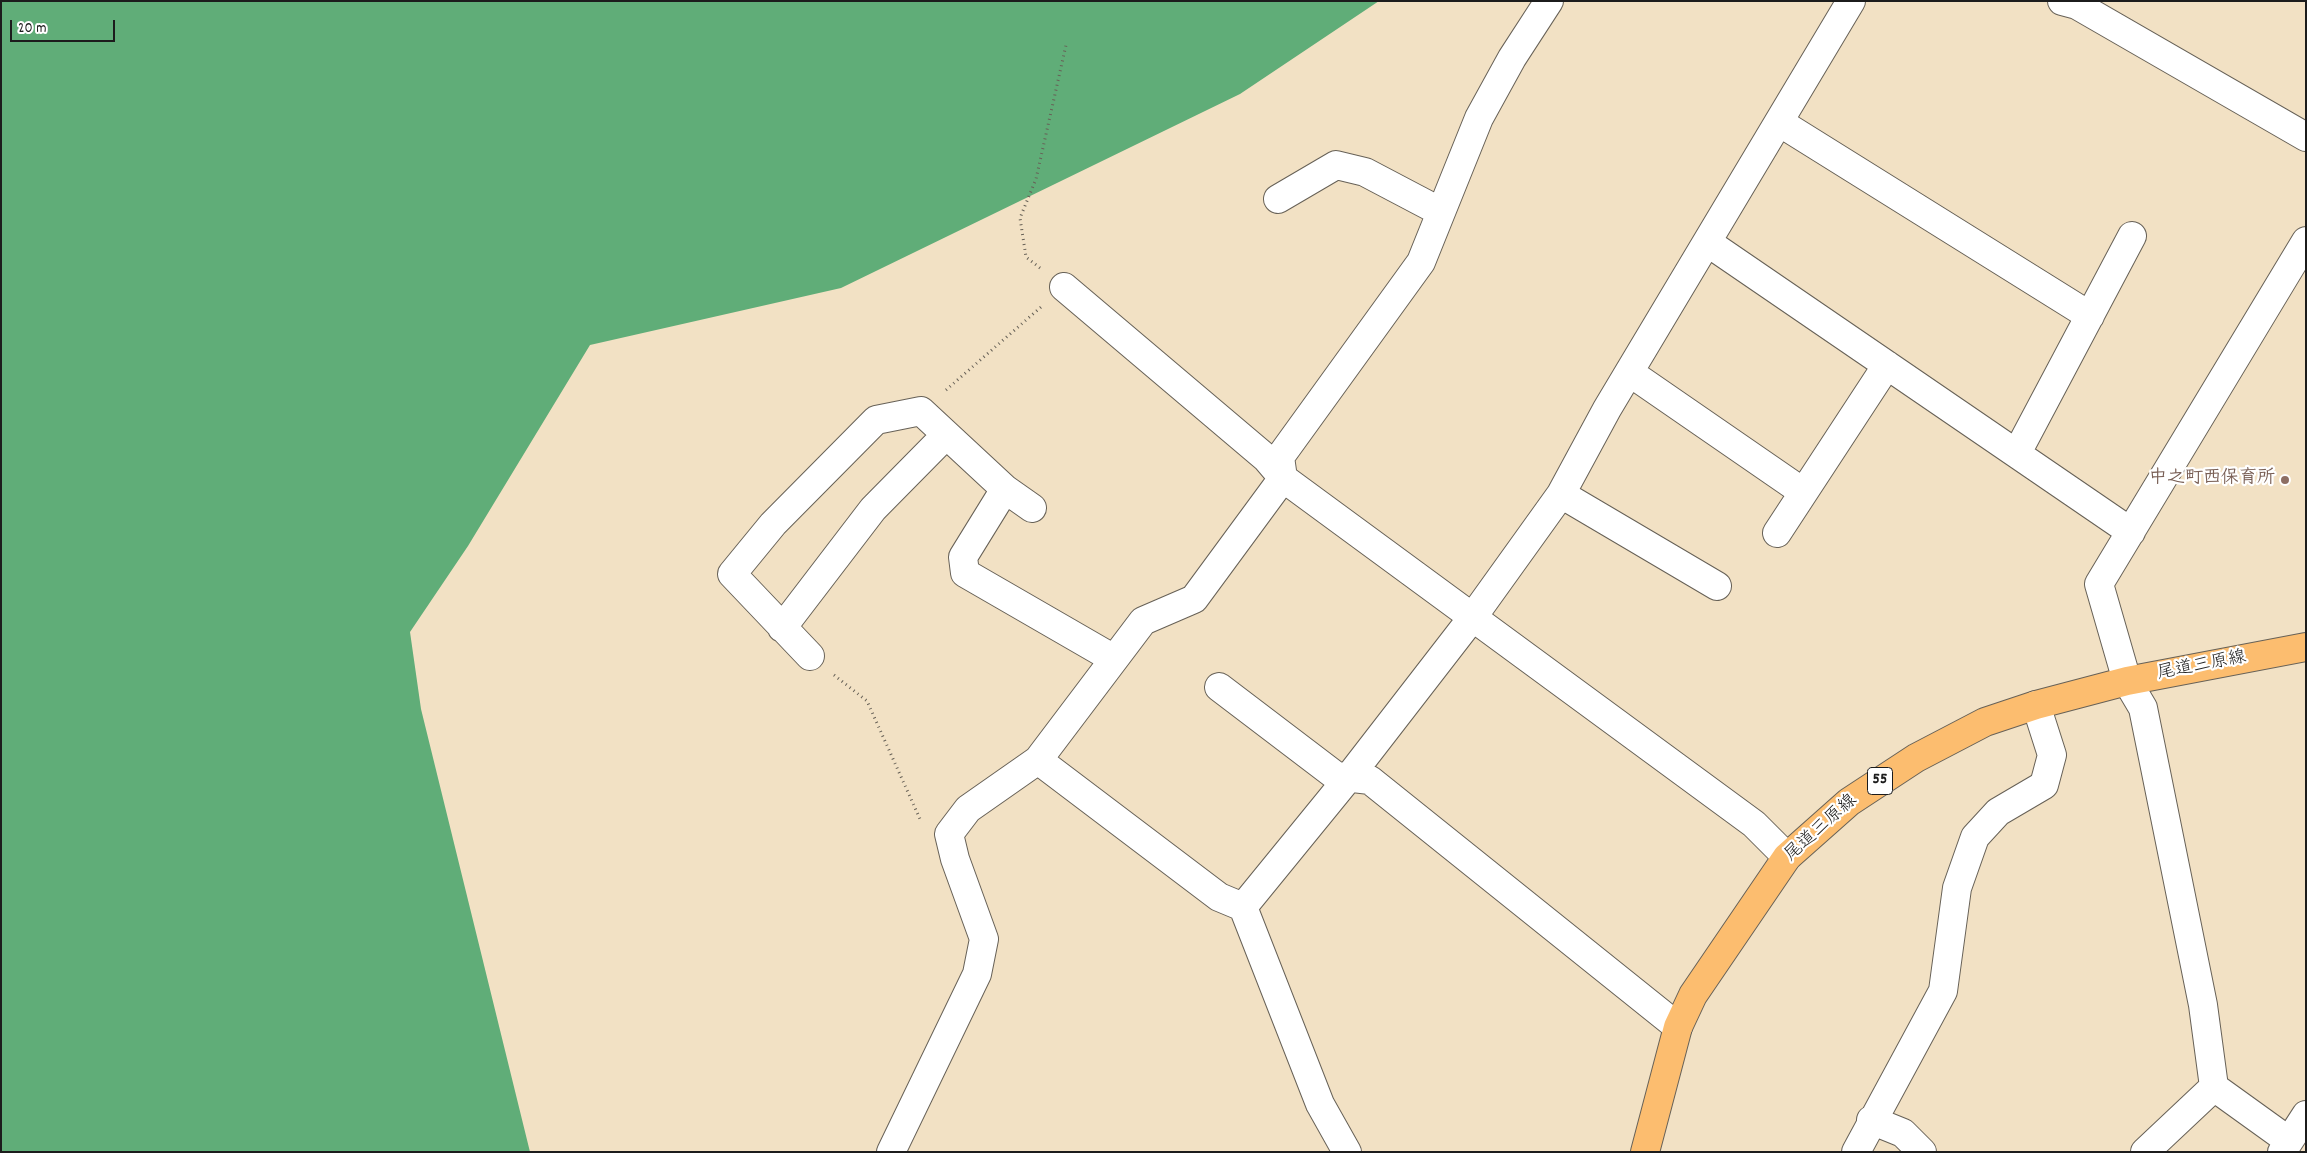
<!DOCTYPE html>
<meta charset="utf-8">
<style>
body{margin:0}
#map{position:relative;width:2307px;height:1153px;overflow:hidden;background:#f2e1c4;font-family:Dekko,sans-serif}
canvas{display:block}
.frame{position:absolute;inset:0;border:2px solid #1c1c1c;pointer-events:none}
.scale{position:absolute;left:10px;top:20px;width:105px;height:22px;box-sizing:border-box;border:2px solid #1c1c1c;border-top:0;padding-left:6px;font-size:15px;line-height:18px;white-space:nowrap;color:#1c1c1c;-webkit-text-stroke:4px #fff;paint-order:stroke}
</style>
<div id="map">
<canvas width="2307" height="1153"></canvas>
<div class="frame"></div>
<div class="scale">20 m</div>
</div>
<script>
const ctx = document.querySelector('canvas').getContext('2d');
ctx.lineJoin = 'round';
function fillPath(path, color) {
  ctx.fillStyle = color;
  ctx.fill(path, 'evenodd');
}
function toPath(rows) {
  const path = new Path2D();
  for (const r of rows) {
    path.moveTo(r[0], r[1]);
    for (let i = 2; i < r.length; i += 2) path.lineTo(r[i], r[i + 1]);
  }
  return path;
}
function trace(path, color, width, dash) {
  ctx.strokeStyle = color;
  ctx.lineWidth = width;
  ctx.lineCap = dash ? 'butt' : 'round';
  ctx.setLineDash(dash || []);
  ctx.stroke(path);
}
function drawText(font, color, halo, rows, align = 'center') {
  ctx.font = font + ' Dekko,"Klee One",sans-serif';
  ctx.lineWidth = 4.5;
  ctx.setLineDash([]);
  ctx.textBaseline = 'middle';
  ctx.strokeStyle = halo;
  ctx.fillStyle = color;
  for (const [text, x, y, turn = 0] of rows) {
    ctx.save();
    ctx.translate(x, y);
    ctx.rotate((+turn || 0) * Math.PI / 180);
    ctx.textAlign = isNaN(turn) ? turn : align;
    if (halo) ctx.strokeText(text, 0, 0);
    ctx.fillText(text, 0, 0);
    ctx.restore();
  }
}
fillPath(toPath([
 [1,1,1379,1,1240,94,841,288,590,345,468,546,410,632,421,709,530,1152,1,1152]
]), '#60ad78');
const minor = toPath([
 [2062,1,2077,5,2306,137],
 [1779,122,2090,316],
 [1278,199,1336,165,1365,172,1441,212],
 [1707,242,2131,532],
 [1064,287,1266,458,1283,478,1754,824,1787,857],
 [1629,372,1803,492],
 [2017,453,2132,236],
 [1005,489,963,557,965,573,1114,659],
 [1561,494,1717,586],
 [1777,533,1887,365],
 [782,628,873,509,946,435],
 [810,656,732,574,773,524,876,420,921,411,1005,489,1032,508],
 [1219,687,1336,776,1370,780,1678,1027],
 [1038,760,1219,897,1243,907],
 [1871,1120,1903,1133,1922,1152],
 [2289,1141,2214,1087,2203,1005,2143,708,2127,681,2099,584,2306,241],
 [891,1152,977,974,984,939,955,859,949,834,968,809,1038,760,1143,621,1194,599,1283,478,1280,457,1421,262,1479,118,1512,58,1549,1],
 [1347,1152,1320,1104,1243,907,1349,777,1472,618,1561,494,1607,409,1851,1],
 [1856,1152,1943,991,1957,888,1975,837,1998,812,2044,785,2052,755,2036,705],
 [2145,1152,2214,1087],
 [2282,1152,2306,1115]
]);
const major = toPath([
 [1645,1152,1678,1027,1693,995,1787,857,1849,802,1916,758,1985,722,2036,705,2127,681,2306,647]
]);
trace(minor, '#676157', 30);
trace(major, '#676157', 30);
trace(toPath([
 [1040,268,1026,257,1020,218,1036,179,1066,45],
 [946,390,1041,307],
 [834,675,867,701,920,819]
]), '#676157', 3, [1, 4]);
trace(minor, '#fff', 28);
trace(major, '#fcbd6f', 28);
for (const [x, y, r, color] of [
 [2285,480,5,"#8d6e63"]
]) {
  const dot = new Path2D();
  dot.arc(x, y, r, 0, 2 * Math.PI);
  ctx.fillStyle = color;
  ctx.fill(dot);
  trace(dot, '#fff', 2);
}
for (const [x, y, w] of [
 [1880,781,25]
]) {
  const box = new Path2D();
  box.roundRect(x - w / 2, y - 13.5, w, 27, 4);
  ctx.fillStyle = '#fff';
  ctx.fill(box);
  trace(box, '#1c1c1c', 1);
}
drawText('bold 16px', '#1c1c1c', null, [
 ["55",1880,781]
]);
drawText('bold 18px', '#785e54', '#fff', [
 ["中之町西保育所",2275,480]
], 'right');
drawText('18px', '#1c1c1c', '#fff', [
 ["尾道三原線",2202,667,-11],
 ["尾道三原線",1822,829,-42]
]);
</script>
